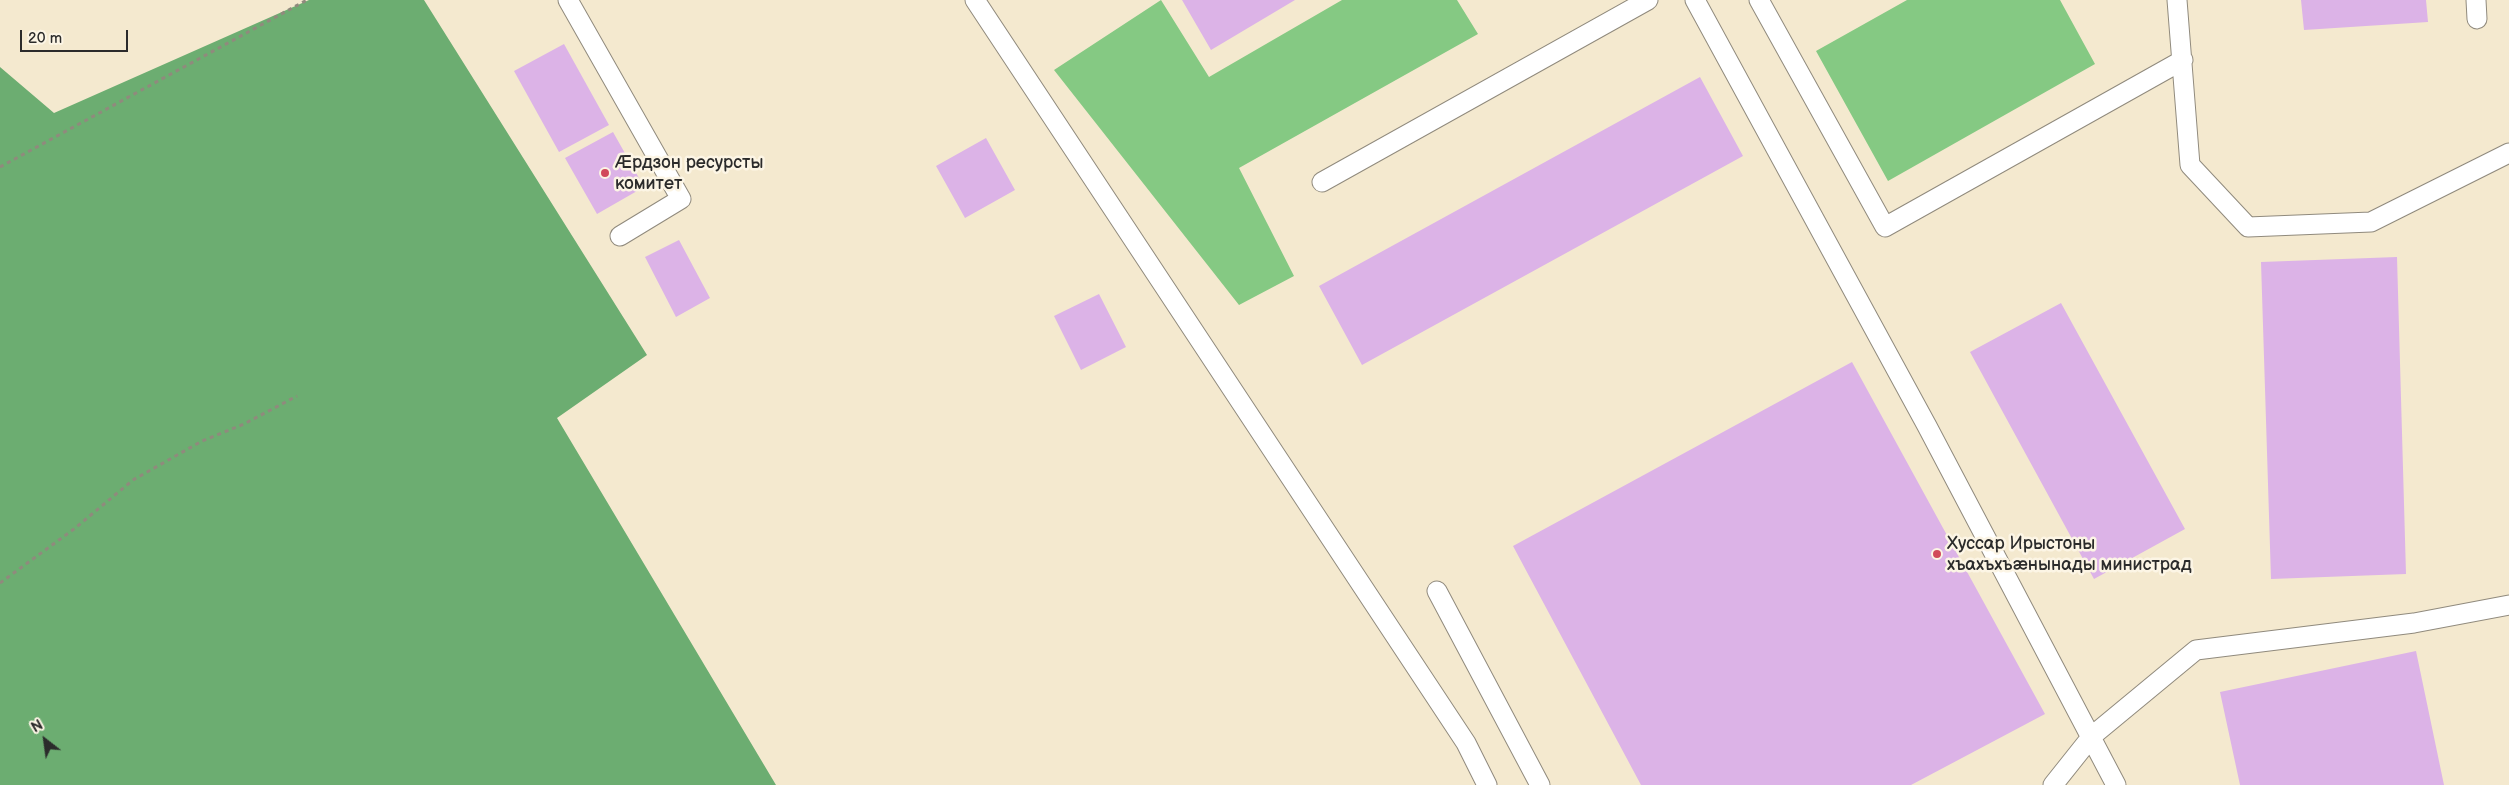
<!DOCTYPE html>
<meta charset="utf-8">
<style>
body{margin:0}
#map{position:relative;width:2509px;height:785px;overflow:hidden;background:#f4e9cf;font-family:"Balsamiq Sans",sans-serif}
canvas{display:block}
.north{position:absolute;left:20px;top:715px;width:50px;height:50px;-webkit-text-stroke:4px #fcf5e5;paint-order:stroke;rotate:330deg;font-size:14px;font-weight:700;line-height:20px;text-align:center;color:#2b2b2b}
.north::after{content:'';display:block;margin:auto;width:18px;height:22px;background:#2b2b2b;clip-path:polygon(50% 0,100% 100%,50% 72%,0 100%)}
.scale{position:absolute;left:20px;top:30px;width:108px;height:22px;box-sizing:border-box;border:2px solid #2b2b2b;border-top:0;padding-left:6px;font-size:15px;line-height:18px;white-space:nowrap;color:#2b2b2b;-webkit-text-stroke:4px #fcf5e5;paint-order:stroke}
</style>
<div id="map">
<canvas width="2509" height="785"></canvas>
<div class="north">N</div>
<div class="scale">20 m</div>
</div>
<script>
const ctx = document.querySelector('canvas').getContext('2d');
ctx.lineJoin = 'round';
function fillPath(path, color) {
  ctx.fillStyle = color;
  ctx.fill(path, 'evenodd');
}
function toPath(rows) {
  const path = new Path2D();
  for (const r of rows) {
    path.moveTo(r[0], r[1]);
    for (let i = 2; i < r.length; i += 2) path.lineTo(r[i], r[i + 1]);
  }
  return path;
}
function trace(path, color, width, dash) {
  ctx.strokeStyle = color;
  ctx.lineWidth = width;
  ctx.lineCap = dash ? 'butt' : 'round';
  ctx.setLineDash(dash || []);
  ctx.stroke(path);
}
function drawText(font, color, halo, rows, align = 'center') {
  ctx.font = font + ' "Balsamiq Sans",sans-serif';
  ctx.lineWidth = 5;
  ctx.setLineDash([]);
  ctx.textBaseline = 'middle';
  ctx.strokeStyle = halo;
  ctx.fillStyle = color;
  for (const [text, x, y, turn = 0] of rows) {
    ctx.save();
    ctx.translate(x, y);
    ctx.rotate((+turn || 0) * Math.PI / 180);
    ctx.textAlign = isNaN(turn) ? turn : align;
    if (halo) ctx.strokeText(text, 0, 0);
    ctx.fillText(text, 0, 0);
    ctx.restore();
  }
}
fillPath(toPath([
 [1161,0,1209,77,1342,0,1457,0,1478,34,1239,168,1294,276,1239,305,1054,70],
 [1907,0,2060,0,2095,64,1888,181,1816,51]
]), '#85c983');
fillPath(toPath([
 [309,0,424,0,647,355,557,418,776,785,0,785,0,67,54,113]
]), '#6cad71');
fillPath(toPath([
 [1182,0,1295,0,1211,50],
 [2301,0,2426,0,2428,22,2304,30],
 [564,44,609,125,559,152,514,71],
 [1700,77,1743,156,1362,365,1319,286],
 [613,132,644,187,597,214,565,158],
 [986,138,1015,190,965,218,936,166],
 [679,240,710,298,676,317,645,257],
 [2397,257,2406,574,2271,579,2261,262],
 [1099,294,1126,347,1081,370,1054,316],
 [2061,303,2185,529,2094,579,1970,352],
 [1852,362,2045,714,1911,785,1641,785,1513,546],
 [2416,651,2444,785,2240,785,2220,692]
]), '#dcb3e7');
const lane = toPath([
 [568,0,681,199,620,236],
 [975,0,1466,743,1487,785],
 [1695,0,1927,426,2116,785],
 [1759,0,1885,227,2183,60],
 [2177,0,2190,165,2248,227,2371,222,2509,153],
 [2476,0,2477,19],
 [1322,182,1648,0],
 [1437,591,1540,785],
 [2053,785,2092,736,2196,650,2414,623,2509,605]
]);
trace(lane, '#908a7d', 21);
trace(toPath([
 [0,167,307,0],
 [0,583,74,529,133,480,202,441,244,424,297,396]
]), '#908a7d', 3, [4, 4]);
trace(lane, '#fff', 19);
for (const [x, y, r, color] of [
 [605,173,5,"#d1495b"],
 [1937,554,5,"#d1495b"]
]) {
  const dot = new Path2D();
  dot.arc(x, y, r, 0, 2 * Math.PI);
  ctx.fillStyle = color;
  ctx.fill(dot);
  trace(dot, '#fcf5e5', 2);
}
drawText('18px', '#2b2b2b', '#fcf5e5', [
 ["Æрдзон ресурсты",615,163],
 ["комитет",615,184],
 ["Хуссар Ирыстоны",1947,544],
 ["хъахъхъæнынады министрад",1947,565]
], 'left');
</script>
